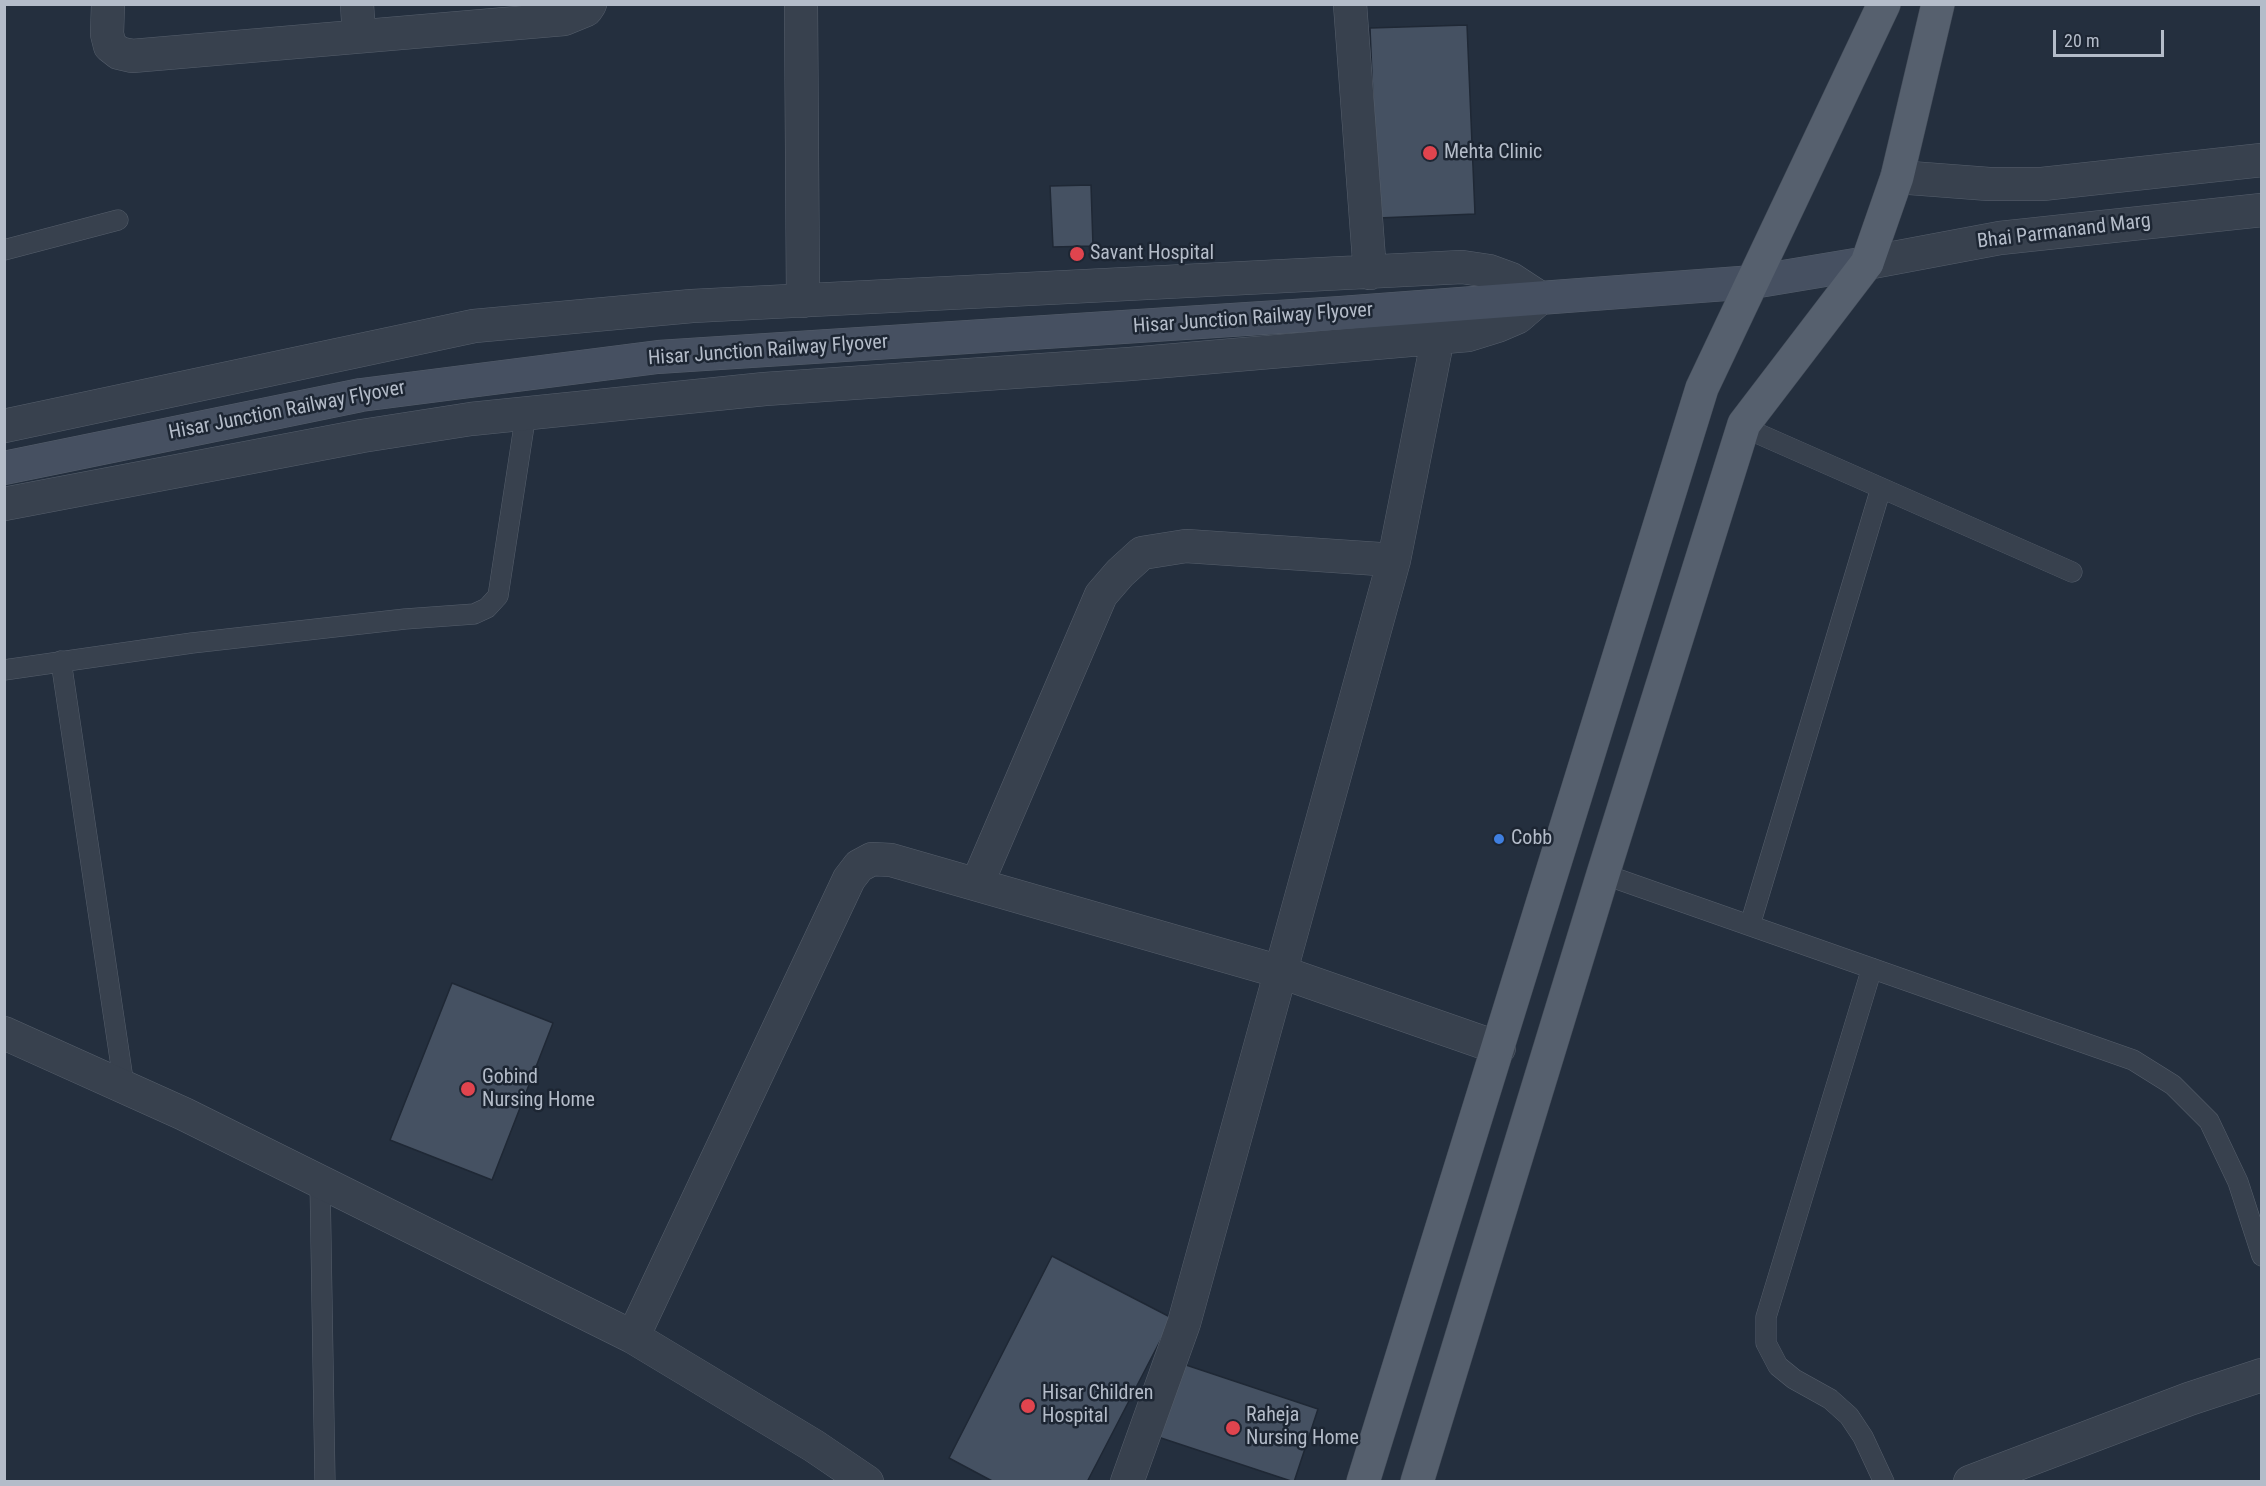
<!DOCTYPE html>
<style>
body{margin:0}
#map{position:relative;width:2266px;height:1486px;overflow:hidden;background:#242f3e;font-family:"Roboto Condensed",sans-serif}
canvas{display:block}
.frame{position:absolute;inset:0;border:6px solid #b4bcc9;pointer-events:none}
.scale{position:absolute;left:2053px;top:30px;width:111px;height:27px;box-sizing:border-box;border:3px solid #b4bcc9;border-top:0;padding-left:8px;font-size:18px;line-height:21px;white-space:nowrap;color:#b4bcc9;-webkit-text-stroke:4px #1d2633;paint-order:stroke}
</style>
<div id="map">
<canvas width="2266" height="1486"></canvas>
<div class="frame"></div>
<div class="scale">20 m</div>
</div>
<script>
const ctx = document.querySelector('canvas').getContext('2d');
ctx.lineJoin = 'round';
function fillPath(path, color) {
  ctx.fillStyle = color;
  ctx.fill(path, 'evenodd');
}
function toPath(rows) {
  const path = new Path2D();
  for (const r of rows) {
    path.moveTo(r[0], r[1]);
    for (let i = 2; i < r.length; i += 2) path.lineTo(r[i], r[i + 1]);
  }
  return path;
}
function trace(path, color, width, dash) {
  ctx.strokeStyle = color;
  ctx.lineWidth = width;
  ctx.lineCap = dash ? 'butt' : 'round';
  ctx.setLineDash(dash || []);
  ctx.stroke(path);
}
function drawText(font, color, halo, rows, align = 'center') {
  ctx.font = font + ' "Roboto Condensed",sans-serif';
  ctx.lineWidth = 5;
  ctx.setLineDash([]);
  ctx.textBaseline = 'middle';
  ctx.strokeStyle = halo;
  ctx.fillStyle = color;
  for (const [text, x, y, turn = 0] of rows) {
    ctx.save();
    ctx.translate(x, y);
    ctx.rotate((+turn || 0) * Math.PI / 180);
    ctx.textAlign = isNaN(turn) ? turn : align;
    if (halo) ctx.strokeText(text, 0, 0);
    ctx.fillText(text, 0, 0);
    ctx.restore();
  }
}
const building = toPath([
 [1467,25,1475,214,1378,218,1370,28,1467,25],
 [1091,185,1093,246,1053,247,1050,186,1091,185],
 [452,983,553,1023,492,1180,390,1140,452,983],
 [1052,1256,1172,1318,1087,1482,994,1482,949,1458,1052,1256],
 [1174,1361,1318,1409,1294,1482,1149,1434,1174,1361]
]);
fillPath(building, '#455162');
trace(building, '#1f2835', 1.5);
const service = toPath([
 [4,250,118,220],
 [1743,427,2072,572],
 [61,661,124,1086],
 [4,670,192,643,405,619,474,614,487,608,498,596,526,413],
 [1603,874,2133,1060,2173,1085,2209,1121,2238,1182,2262,1256],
 [1750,925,1881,488],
 [1872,968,1766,1317,1766,1343,1778,1366,1794,1379,1830,1399,1849,1416,1863,1437,1884,1482],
 [320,1181,325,1482]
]);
const minor = toPath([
 [108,4,107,34,110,46,119,53,132,56,564,19,586,10,590,4],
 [357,4,359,36],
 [801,4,803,301],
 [1350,4,1370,273],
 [4,426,474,326,692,306,1462,267,1489,271,1511,279,1540,298,1518,317,1497,326,1468,335,1130,364,765,389,471,419,362,436,4,504],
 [977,884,1101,595,1120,573,1142,553,1186,546,1394,560],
 [4,1033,184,1114,633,1337,814,1446,867,1482],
 [633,1337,849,879,859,866,872,859,891,860,1281,972,1499,1048],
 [1127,1482,1184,1323,1394,560,1438,337],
 [1970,1482,2189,1399,2262,1375]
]);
const tertiary = toPath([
 [1897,177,1989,184,2042,184,2262,160],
 [1867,263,2000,238,2262,210]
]);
const secondary = toPath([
 [4,468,361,395,658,357,1340,313,1753,282,1867,263]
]);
const primary = toPath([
 [1363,1482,1702,388,1884,4],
 [1417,1482,1603,874,1744,424,1867,263,1897,177,1938,4]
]);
trace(service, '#565f6c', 21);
trace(minor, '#565f6c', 34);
trace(tertiary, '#565f6c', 34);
trace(secondary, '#565f6c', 34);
trace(primary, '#414a57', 34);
trace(service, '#38414e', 20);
trace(minor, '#38414e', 33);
trace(tertiary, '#38414e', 33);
trace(secondary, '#465061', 33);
trace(primary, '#56606e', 33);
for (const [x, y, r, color] of [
 [1430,153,8,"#e0444e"],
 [1077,254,8,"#e0444e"],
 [1499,839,6,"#3f7fe0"],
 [468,1089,8,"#e0444e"],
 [1028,1406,8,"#e0444e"],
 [1233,1428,8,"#e0444e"]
]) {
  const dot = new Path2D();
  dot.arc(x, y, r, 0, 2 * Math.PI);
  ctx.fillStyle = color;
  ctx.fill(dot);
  trace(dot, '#1d2633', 2);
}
drawText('20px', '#b4bcc9', '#1d2633', [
 ["Mehta Clinic",1444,153],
 ["Savant Hospital",1090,254],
 ["Cobb",1511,839],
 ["Gobind",482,1078],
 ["Nursing Home",482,1101],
 ["Hisar Children",1042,1394],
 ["Hospital",1042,1417],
 ["Raheja",1246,1416],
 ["Nursing Home",1246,1439]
], 'left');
drawText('20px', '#b4bcc9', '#1d2633', [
 ["Bhai Parmanand Marg",2064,232,-7],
 ["Hisar Junction Railway Flyover",1253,319,-4],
 ["Hisar Junction Railway Flyover",768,351,-4],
 ["Hisar Junction Railway Flyover",287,411,-11]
]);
</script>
